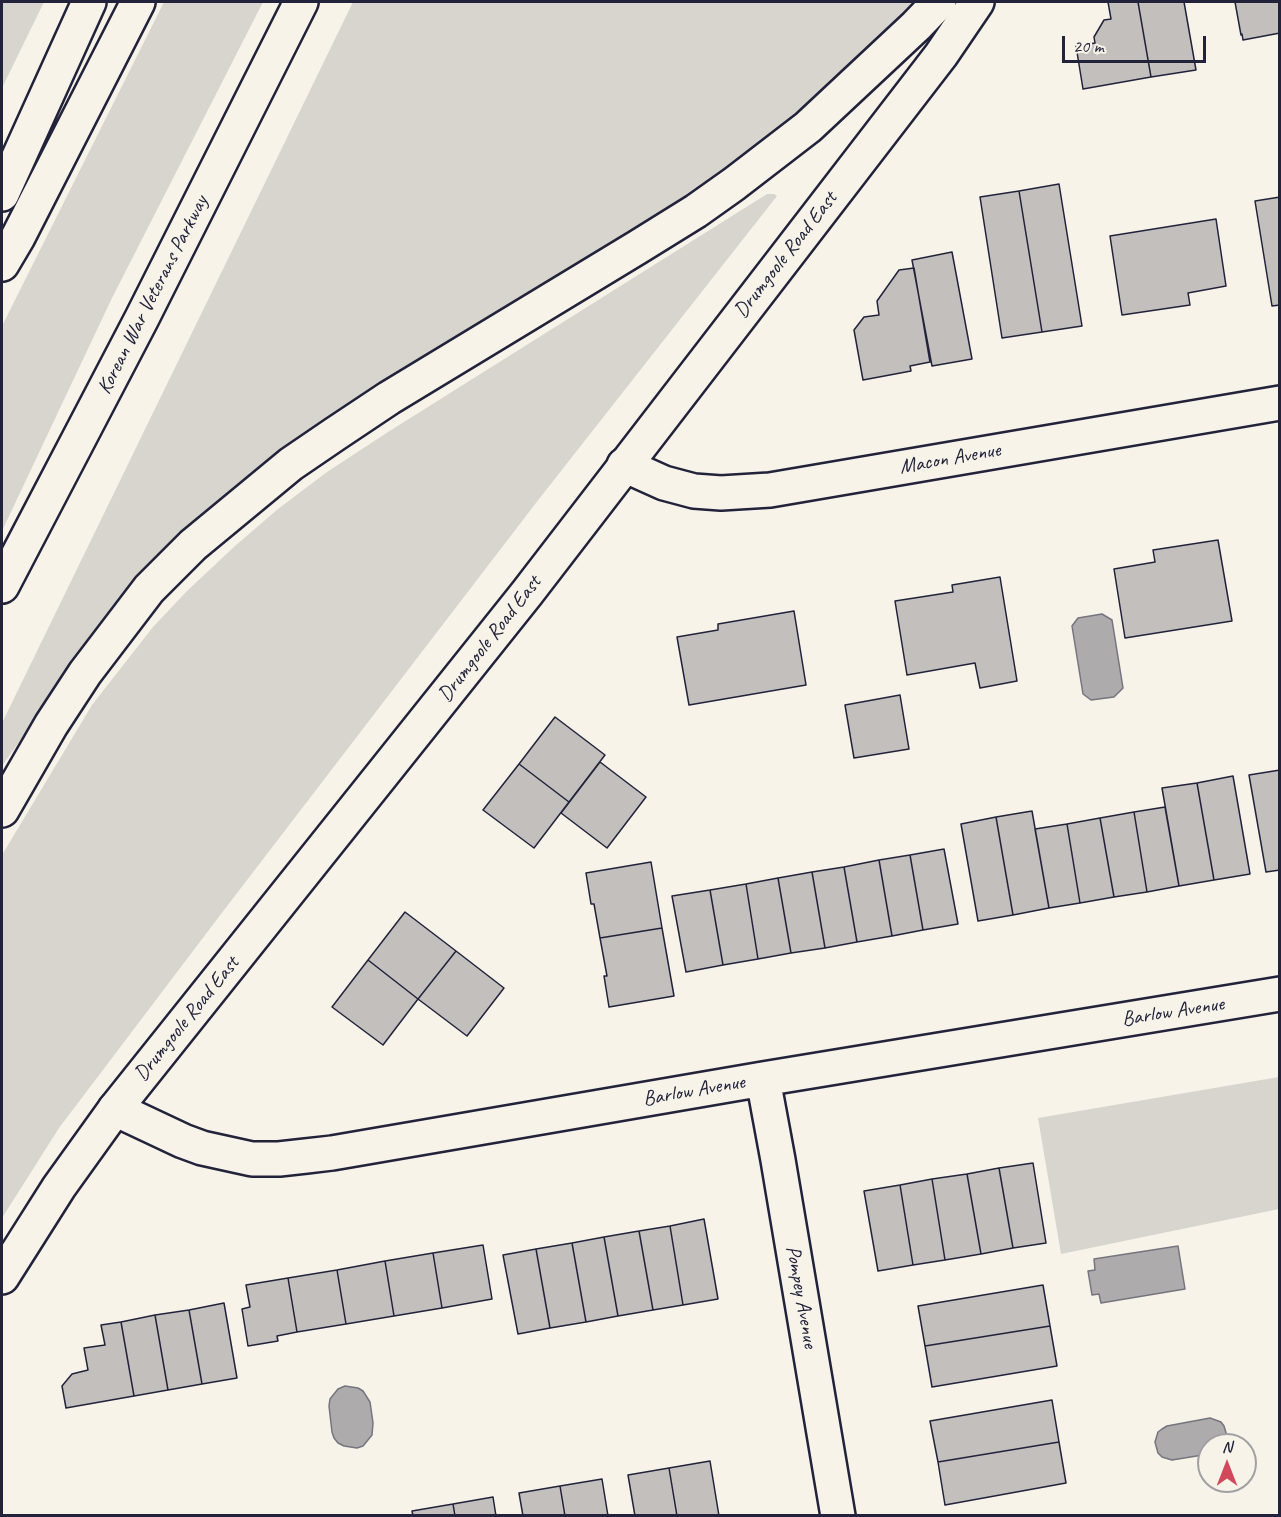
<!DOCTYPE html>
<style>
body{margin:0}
#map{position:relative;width:1281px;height:1517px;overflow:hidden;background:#f7f3e8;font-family:Caveat,sans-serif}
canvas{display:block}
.frame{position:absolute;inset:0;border:3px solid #22223b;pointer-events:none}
.north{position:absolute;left:1197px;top:1433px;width:60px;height:60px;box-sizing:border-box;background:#f7f3e8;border:2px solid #a29fa3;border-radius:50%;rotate:0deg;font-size:16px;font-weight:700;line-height:24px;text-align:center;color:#22223b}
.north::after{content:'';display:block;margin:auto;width:21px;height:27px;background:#d1495b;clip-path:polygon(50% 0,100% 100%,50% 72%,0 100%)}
.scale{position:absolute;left:1062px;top:36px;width:144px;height:27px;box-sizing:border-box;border:3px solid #22223b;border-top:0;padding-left:8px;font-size:18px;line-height:21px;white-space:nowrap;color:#22223b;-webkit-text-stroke:4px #f7f3e8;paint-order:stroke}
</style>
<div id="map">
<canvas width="1281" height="1517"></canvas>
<div class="frame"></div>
<div class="north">N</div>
<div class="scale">20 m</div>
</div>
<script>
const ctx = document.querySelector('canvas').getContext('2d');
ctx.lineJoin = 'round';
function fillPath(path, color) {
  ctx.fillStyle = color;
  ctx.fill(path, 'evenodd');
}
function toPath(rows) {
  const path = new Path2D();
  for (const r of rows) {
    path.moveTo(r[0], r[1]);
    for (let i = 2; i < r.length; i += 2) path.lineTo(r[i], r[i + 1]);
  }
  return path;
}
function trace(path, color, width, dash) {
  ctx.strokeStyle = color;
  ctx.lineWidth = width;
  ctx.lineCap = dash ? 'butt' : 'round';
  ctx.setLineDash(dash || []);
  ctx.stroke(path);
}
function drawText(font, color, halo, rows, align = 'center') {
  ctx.font = font + ' Caveat,sans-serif';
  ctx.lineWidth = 4.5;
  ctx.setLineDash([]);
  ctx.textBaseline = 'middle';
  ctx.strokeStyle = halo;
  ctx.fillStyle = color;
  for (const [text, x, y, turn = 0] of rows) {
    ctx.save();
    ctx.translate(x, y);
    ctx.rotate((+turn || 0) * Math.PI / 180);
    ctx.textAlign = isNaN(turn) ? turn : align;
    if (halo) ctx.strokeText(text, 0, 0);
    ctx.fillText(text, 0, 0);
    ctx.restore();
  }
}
fillPath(toPath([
 [2,2,44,2,2,88],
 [164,2,263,2,112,298,2,531,2,326],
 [353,2,921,2,794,122,641,227,108,616,2,766,2,723],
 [767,194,774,194,777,196,539,499,221,914,59,1128,2,1218,2,855,92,705,153,627,187,591,235,546,278,509,327,472,388,432],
 [1279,1077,1279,1209,1061,1254,1038,1118]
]), '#d8d5cf');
const water = toPath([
 [1102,614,1112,620,1123,688,1114,697,1091,700,1083,694,1072,626,1078,618,1102,614],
 [1178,1246,1185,1289,1101,1303,1099,1294,1092,1295,1088,1271,1095,1270,1094,1259,1178,1246],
 [345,1386,358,1388,363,1391,370,1402,373,1423,372,1435,363,1446,357,1448,344,1446,338,1443,334,1438,332,1432,329,1406,330,1399,338,1389,345,1386],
 [1210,1418,1221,1422,1224,1426,1227,1436,1227,1442,1224,1445,1209,1445,1209,1454,1172,1460,1162,1457,1158,1453,1155,1442,1158,1432,1162,1429,1167,1426,1210,1418]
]);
fillPath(water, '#aeabad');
trace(water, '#76747f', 1.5);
const building = toPath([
 [1108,2,1138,2,1151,77,1083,89,1076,46,1095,43,1094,37,1104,20,1111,19,1108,2],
 [1138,2,1184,2,1196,70,1151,77,1138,2],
 [1235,2,1280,2,1280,33,1243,40,1242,34,1241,35,1235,2],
 [1059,184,1082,326,1042,332,1019,191,1059,184],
 [1019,191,1042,332,1002,338,980,197,1019,191],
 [1280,197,1280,305,1272,306,1255,201,1280,197],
 [1216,219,1226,286,1188,293,1190,305,1122,315,1110,236,1216,219],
 [952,252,972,359,932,366,912,260,952,252],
 [914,268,930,362,910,366,911,371,863,380,854,330,864,317,879,315,877,301,899,270,914,268],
 [1218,540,1232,621,1125,638,1114,569,1155,562,1153,550,1218,540],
 [1000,577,1017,681,980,688,975,663,907,675,895,601,953,592,952,585,1000,577],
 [794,611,806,685,689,705,677,637,718,630,718,624,794,611],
 [900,695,909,749,854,758,845,705,900,695],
 [555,717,605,755,569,802,519,764,555,717],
 [600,762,646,797,607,848,561,813,600,762],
 [519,764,569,802,534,848,483,810,519,764],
 [1280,770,1280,870,1266,872,1249,775,1280,770],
 [1233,776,1250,874,1214,880,1197,783,1233,776],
 [1197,783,1214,880,1179,886,1162,788,1197,783],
 [1165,807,1179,886,1147,892,1134,812,1165,807],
 [1032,811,1049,908,1013,915,996,817,1032,811],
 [1134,812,1147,892,1114,897,1100,818,1134,812],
 [996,817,1013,915,978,921,961,824,996,817],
 [1100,818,1114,897,1080,903,1067,824,1100,818],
 [1067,824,1080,903,1049,908,1035,829,1067,824],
 [944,849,958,924,923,930,910,855,944,849],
 [910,855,923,930,892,936,879,860,910,855],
 [879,860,892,936,857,942,844,867,879,860],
 [651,862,662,928,600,938,594,904,591,904,586,873,651,862],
 [844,867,857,942,825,948,812,872,844,867],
 [812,872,825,948,791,953,778,878,812,872],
 [778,878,791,953,758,959,746,884,778,878],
 [746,884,758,959,723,965,710,890,746,884],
 [710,890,723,965,686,972,672,896,710,890],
 [405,912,456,951,418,999,368,960,405,912],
 [662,928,674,996,609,1007,604,976,607,976,600,938,662,928],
 [456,951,504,988,467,1036,418,999,456,951],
 [368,960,418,999,383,1045,332,1007,368,960],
 [1033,1163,1046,1243,1013,1248,999,1168,1033,1163],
 [999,1168,1013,1248,981,1254,967,1174,999,1168],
 [967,1174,981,1254,945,1260,932,1179,967,1174],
 [932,1179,945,1260,913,1265,900,1185,932,1179],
 [900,1185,913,1265,878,1271,864,1191,900,1185],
 [704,1219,718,1299,683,1305,670,1226,704,1219],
 [670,1226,683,1305,653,1310,639,1231,670,1226],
 [639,1231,653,1310,618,1316,604,1237,639,1231],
 [604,1237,618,1316,586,1322,572,1243,604,1237],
 [572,1243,586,1322,550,1328,536,1249,572,1243],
 [483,1245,492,1299,442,1308,433,1253,483,1245],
 [536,1249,550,1328,518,1334,503,1255,536,1249],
 [433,1253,442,1308,394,1316,385,1261,433,1253],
 [385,1261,394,1316,346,1324,337,1270,385,1261],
 [337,1270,346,1324,297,1332,288,1278,337,1270],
 [288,1278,297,1332,277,1336,278,1341,248,1346,242,1309,250,1307,246,1285,288,1278],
 [1043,1285,1050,1326,925,1346,918,1306,1043,1285],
 [224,1303,237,1378,202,1384,189,1310,224,1303],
 [189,1310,202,1384,168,1390,155,1315,189,1310],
 [155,1315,168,1390,134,1396,121,1322,155,1315],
 [121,1322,134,1396,66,1408,62,1386,72,1374,88,1370,84,1348,105,1345,101,1325,121,1322],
 [1050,1326,1057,1366,932,1387,925,1346,1050,1326],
 [1052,1400,1059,1442,938,1462,930,1421,1052,1400],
 [1059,1442,1066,1483,945,1505,938,1462,1059,1442],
 [710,1461,719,1516,677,1516,669,1468,710,1461],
 [669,1468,677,1516,635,1516,628,1475,669,1468],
 [602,1479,608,1516,565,1516,560,1486,602,1479],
 [560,1486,565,1516,523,1516,519,1493,560,1486],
 [493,1497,496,1516,455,1516,453,1504,493,1497],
 [453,1504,455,1516,413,1516,412,1511,453,1504]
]);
fillPath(building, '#c2bfbd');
trace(building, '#22223b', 1.5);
const minor = toPath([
 [624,465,664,483,694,491,721,493,770,490,1280,403],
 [763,1079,778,1160,838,1516],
 [115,1109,183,1141,202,1148,252,1159,279,1159,306,1156,332,1153,763,1079,1280,994]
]);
const major = toPath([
 [2,1277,59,1187,115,1109,527,593,941,55,977,2]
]);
const highway = toPath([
 [2,194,89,2],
 [2,264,18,237,138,2],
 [2,586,142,318,301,2],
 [2,810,51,725,85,673,149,589,193,545,291,464,335,434,389,398,638,247,696,211,734,184,808,127,916,26,939,2]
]);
trace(minor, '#22223b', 38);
trace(major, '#22223b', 38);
trace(highway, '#22223b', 38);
trace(minor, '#f7f3e8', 33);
trace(major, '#f7f3e8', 33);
trace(highway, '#f7f3e8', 33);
drawText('21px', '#22223b', '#f7f3e8', [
 ["Drumgoole Road East",786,255,-52],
 ["Korean War Veterans Parkway",153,295,-63],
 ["Macon Avenue",950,459,-10],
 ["Drumgoole Road East",490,639,-52],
 ["Barlow Avenue",1173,1012,-9],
 ["Drumgoole Road East",187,1019,-51],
 ["Barlow Avenue",694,1091,-10],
 ["Pompey Avenue",801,1297,80]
]);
</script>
